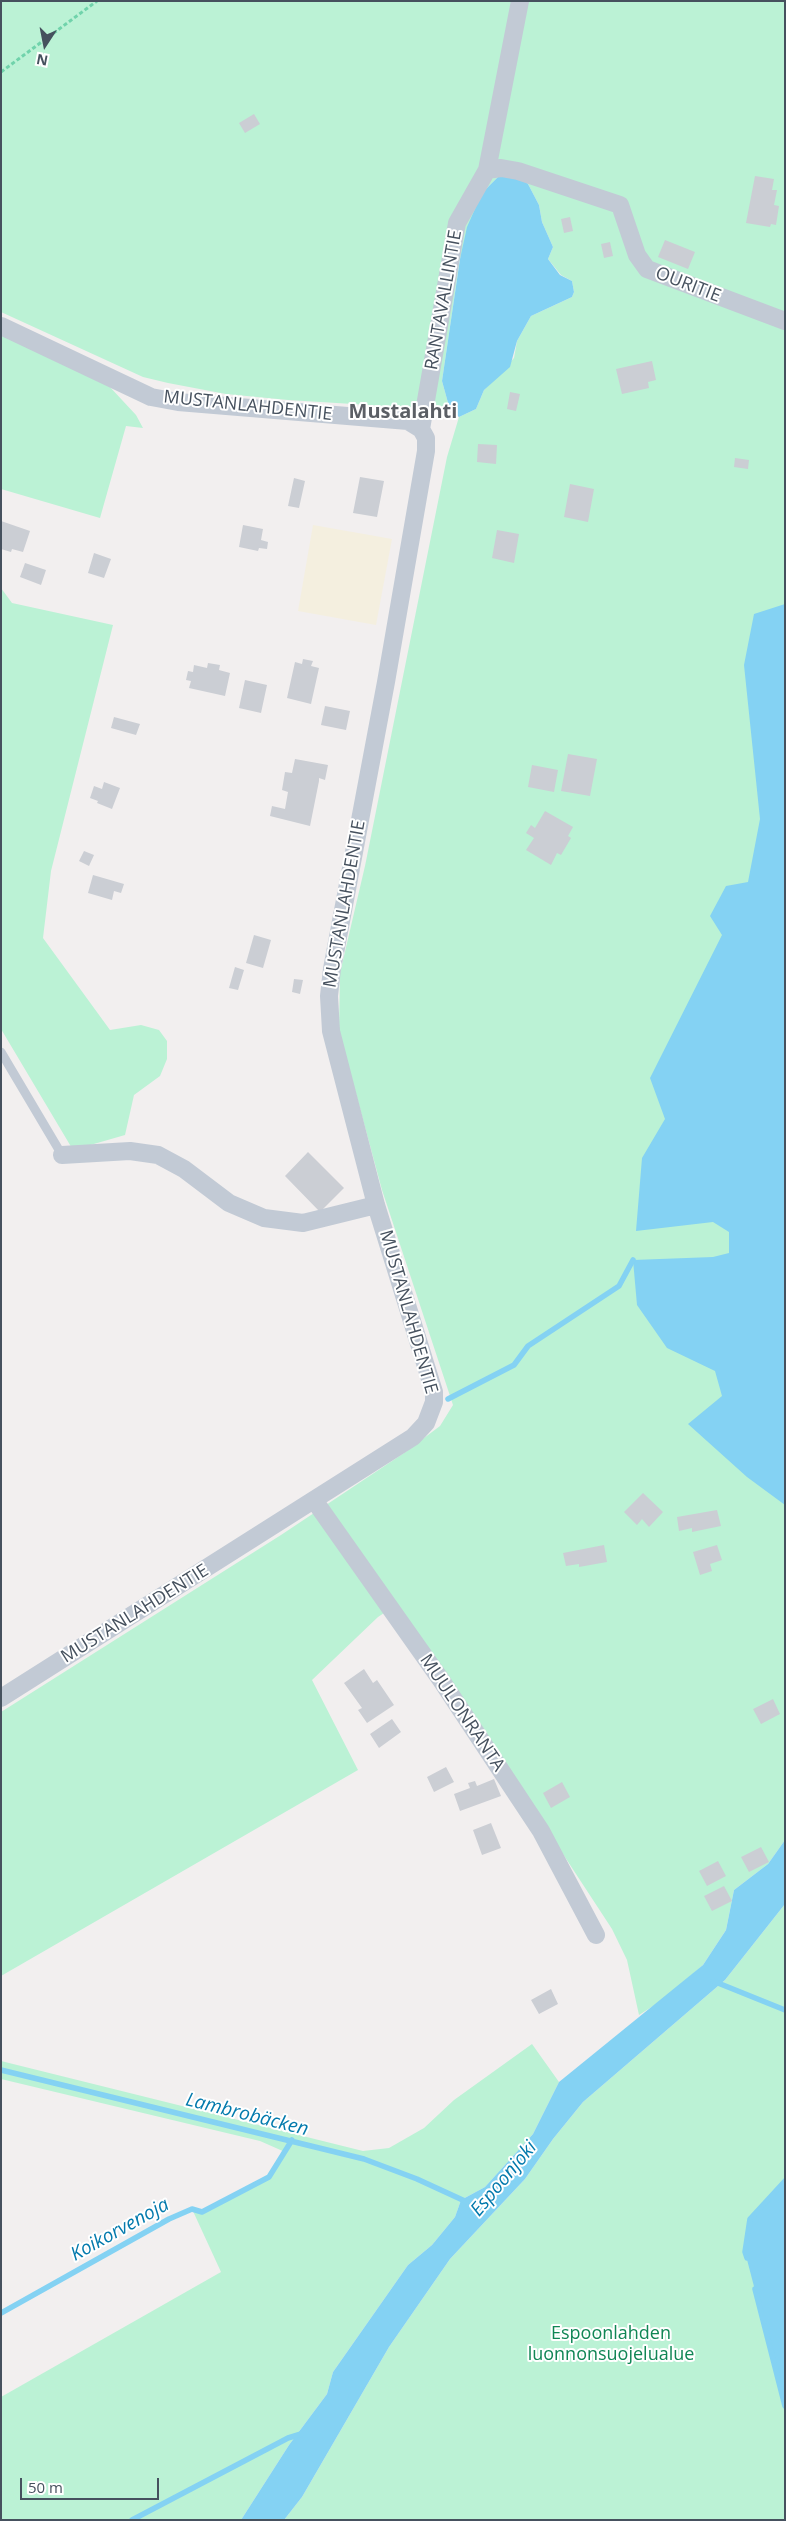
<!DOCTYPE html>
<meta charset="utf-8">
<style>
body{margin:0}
#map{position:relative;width:786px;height:2521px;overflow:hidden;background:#f2efef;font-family:"Open Sans",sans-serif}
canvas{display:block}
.frame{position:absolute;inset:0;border:2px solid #46515e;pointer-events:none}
.north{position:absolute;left:20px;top:20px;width:50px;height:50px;-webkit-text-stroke:4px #fff;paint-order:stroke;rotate:191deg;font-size:14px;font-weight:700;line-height:20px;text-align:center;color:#46515e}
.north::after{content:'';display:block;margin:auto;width:18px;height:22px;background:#46515e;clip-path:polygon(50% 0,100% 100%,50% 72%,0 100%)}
.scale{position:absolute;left:20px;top:2478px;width:139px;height:22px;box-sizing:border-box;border:2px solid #46515e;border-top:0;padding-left:6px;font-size:15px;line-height:18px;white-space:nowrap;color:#46515e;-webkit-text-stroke:4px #fff;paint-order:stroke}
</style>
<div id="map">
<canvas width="786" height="2521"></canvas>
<div class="frame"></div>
<div class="north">N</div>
<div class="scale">50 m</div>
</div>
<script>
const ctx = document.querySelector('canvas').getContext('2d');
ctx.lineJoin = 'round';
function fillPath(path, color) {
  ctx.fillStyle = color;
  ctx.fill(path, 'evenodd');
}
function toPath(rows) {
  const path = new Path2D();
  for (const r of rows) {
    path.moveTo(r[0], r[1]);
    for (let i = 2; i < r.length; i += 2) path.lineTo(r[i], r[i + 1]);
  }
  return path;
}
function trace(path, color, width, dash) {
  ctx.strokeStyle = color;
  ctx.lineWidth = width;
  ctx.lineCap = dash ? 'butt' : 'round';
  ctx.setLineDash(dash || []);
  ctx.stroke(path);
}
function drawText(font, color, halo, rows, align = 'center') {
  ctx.font = font + ' "Open Sans",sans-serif';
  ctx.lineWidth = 4;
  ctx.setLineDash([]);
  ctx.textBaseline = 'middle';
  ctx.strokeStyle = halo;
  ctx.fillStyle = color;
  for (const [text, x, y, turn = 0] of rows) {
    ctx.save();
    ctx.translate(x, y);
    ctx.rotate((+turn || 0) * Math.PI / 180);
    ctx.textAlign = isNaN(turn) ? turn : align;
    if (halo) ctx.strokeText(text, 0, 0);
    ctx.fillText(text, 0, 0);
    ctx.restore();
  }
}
fillPath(toPath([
 [1,1,785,1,785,1840,768,1864,734,1890,726,1930,703,1965,664,1999,639,2015,627,1960,612,1929,453,1686,396,1605,378,1617,312,1680,358,1770,1,1976,1,1712,281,1535,404,1453,440,1426,453,1405,382,1190,339,1031,340,973,365,866,447,457,459,417,476,409,484,390,514,358,517,341,531,316,572,297,574,292,572,281,561,275,548,259,553,247,542,222,539,205,528,184,499,176,482,193,460,259,442,381,450,410,288,400,226,394,168,383,143,377,1,312],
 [1,335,109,386,136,415,143,428,126,426,100,518,1,489],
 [1,588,12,603,113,625,51,871,43,938,110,1030,141,1025,159,1030,167,1041,167,1059,160,1076,134,1095,125,1135,73,1150,1,1029],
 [785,1904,785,2520,284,2520,302,2497,389,2347,450,2259,525,2179,553,2139,583,2102,725,1980],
 [532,2044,559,2082,533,2134,485,2187,461,2200,455,2217,432,2245,408,2265,333,2372,327,2394,289,2445,241,2520,1,2520,1,2397,221,2272,192,2209,202,2212,269,2177,285,2152,260,2141,1,2079,1,2061,363,2151,389,2148,424,2128,454,2100]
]), '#bbf2d5');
fillPath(toPath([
 [313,525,392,539,376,625,298,611]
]), '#f4efdf');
fillPath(toPath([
 [499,176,522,179,528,184,539,205,542,222,553,247,548,259,560,275,572,281,574,292,572,297,531,316,517,341,510,367,484,390,476,409,459,417,450,410,442,381,460,259,467,227,482,193],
 [785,604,785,1505,747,1477,688,1424,722,1396,715,1371,667,1348,637,1305,633,1260,713,1257,729,1253,729,1232,713,1222,636,1231,642,1158,665,1119,650,1078,722,935,710,916,726,886,748,882,760,819,744,665,754,614],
 [785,1840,785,1904,725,1980,583,2102,553,2139,525,2179,450,2259,389,2347,302,2497,284,2520,241,2520,289,2445,327,2394,333,2372,408,2265,432,2245,455,2217,461,2200,485,2187,533,2134,559,2082,703,1965,726,1930,734,1890,768,1864],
 [785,2181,785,2405,745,2252,750,2219]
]), '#84d2f3');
trace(toPath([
 [448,1399,514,1365,528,1346,619,1286,633,1260],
 [713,1981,785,2010],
 [1,2070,364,2159,417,2179,467,2202],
 [747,2258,745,2252,750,2219,785,2181],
 [755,2289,785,2406],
 [1,2313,169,2219,192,2209,202,2212,269,2177,292,2140],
 [132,2520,288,2438,301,2434]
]), '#84d2f3', 5.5);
fillPath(toPath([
 [254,114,260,124,245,133,239,123],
 [755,176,774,179,772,190,777,190,774,205,779,206,776,225,771,224,770,227,746,223],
 [570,217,573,231,564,233,561,219],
 [665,240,695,252,688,269,658,257],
 [610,242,613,256,604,258,601,244],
 [652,361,656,380,648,382,649,388,622,394,616,369],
 [510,392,520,394,516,411,507,409],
 [478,444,497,445,496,464,477,462],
 [735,458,749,460,748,469,734,467],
 [360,477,384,481,377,517,353,513],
 [294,478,305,481,299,508,288,506],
 [570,484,594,489,588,522,564,517],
 [1,521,30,531,23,552,12,549,11,552,1,549],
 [243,525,263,529,261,540,268,542,267,549,259,548,258,551,239,547],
 [497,530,519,534,514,563,492,558],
 [94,553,111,559,104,578,88,573],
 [25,563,46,570,41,585,20,577],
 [303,659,313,661,311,666,319,668,311,704,287,698,295,662,302,664],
 [208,663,220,665,219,670,230,673,225,696,189,688,191,681,186,680,188,671,193,672,194,665,207,668],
 [245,680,267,685,261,713,239,708],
 [325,706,350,711,346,730,321,725],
 [114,717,140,724,136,735,111,728],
 [568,754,597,759,590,796,561,791],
 [295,759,328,765,325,780,319,778,319,781,310,826,270,816,272,806,285,809,288,792,282,790,285,772,292,773],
 [532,765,558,770,554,792,528,787],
 [104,782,120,788,112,809,97,803,98,801,90,798,94,786,102,789],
 [545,811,573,827,568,836,571,838,561,855,557,853,551,865,526,850,534,838,526,833,531,825,535,828],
 [84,851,94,855,89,866,79,861],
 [93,875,124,884,121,893,114,891,112,900,88,893],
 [254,935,271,940,263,968,246,963],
 [235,967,244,970,238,990,229,988],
 [294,979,303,980,300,994,292,992],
 [308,1152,344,1188,320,1212,285,1176],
 [643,1493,663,1512,649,1527,642,1519,637,1525,624,1512],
 [717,1510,721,1526,692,1532,692,1528,679,1531,677,1517],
 [604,1545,607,1562,579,1567,579,1564,566,1566,563,1553],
 [717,1545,722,1560,710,1564,712,1571,700,1575,693,1552],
 [364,1669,373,1683,377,1680,394,1705,367,1723,358,1710,362,1708,344,1683],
 [773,1699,780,1714,761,1724,753,1709],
 [392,1719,401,1732,379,1748,370,1734],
 [446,1767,454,1782,434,1792,427,1777],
 [494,1779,501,1796,460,1811,454,1794,470,1788,468,1783,475,1781,477,1786],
 [562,1782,570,1797,551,1808,543,1793],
 [491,1823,501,1848,482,1855,473,1830],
 [761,1847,769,1862,749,1872,741,1857],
 [718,1861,726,1876,707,1886,699,1871],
 [724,1886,732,1901,712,1911,704,1896],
 [551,1989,558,2004,539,2014,531,2000]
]), '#cbced4');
trace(toPath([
 [1,72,97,1]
]), '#70d3ab', 3, [4, 2.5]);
trace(toPath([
 [1,1052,62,1155]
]), '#c2cad5', 9);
trace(toPath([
 [487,170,501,168,518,171,620,205,637,255,647,269,785,321],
 [1,326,151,397,178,402,408,421,421,429,426,438,426,451,386,682,332,969,329,996,331,1031,376,1205,434,1392,434,1402,426,1423,413,1437,1,1698],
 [421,429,457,223,487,170,520,1],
 [62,1155,130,1151,158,1155,184,1169,229,1203,264,1218,303,1223,376,1205],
 [314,1500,441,1680,541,1831,596,1935]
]), '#c2cad5', 18);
drawText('18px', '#46515e', '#fff', [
 ["OURITIE",688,285,21],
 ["RANTAVALLINTIE",444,300,-80],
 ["MUSTANLAHDENTIE",248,406,6],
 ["MUSTANLAHDENTIE",345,904,-80],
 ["MUSTANLAHDENTIE",408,1312,74],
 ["MUSTANLAHDENTIE",135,1614,-32],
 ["MUULONRANTA",462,1713,56]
]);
drawText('18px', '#108655', '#fff', [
 ["Espoonlahden",611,2334],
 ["luonnonsuojelualue",611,2355]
]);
drawText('italic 19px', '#037aad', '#fff', [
 ["Lambrobäcken",247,2115,14],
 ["Espoonjoki",504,2179,-50],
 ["Koikorvenoja",120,2230,-29]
]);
drawText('bold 20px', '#5b5f65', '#fff', [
 ["Mustalahti",403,412]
]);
</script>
